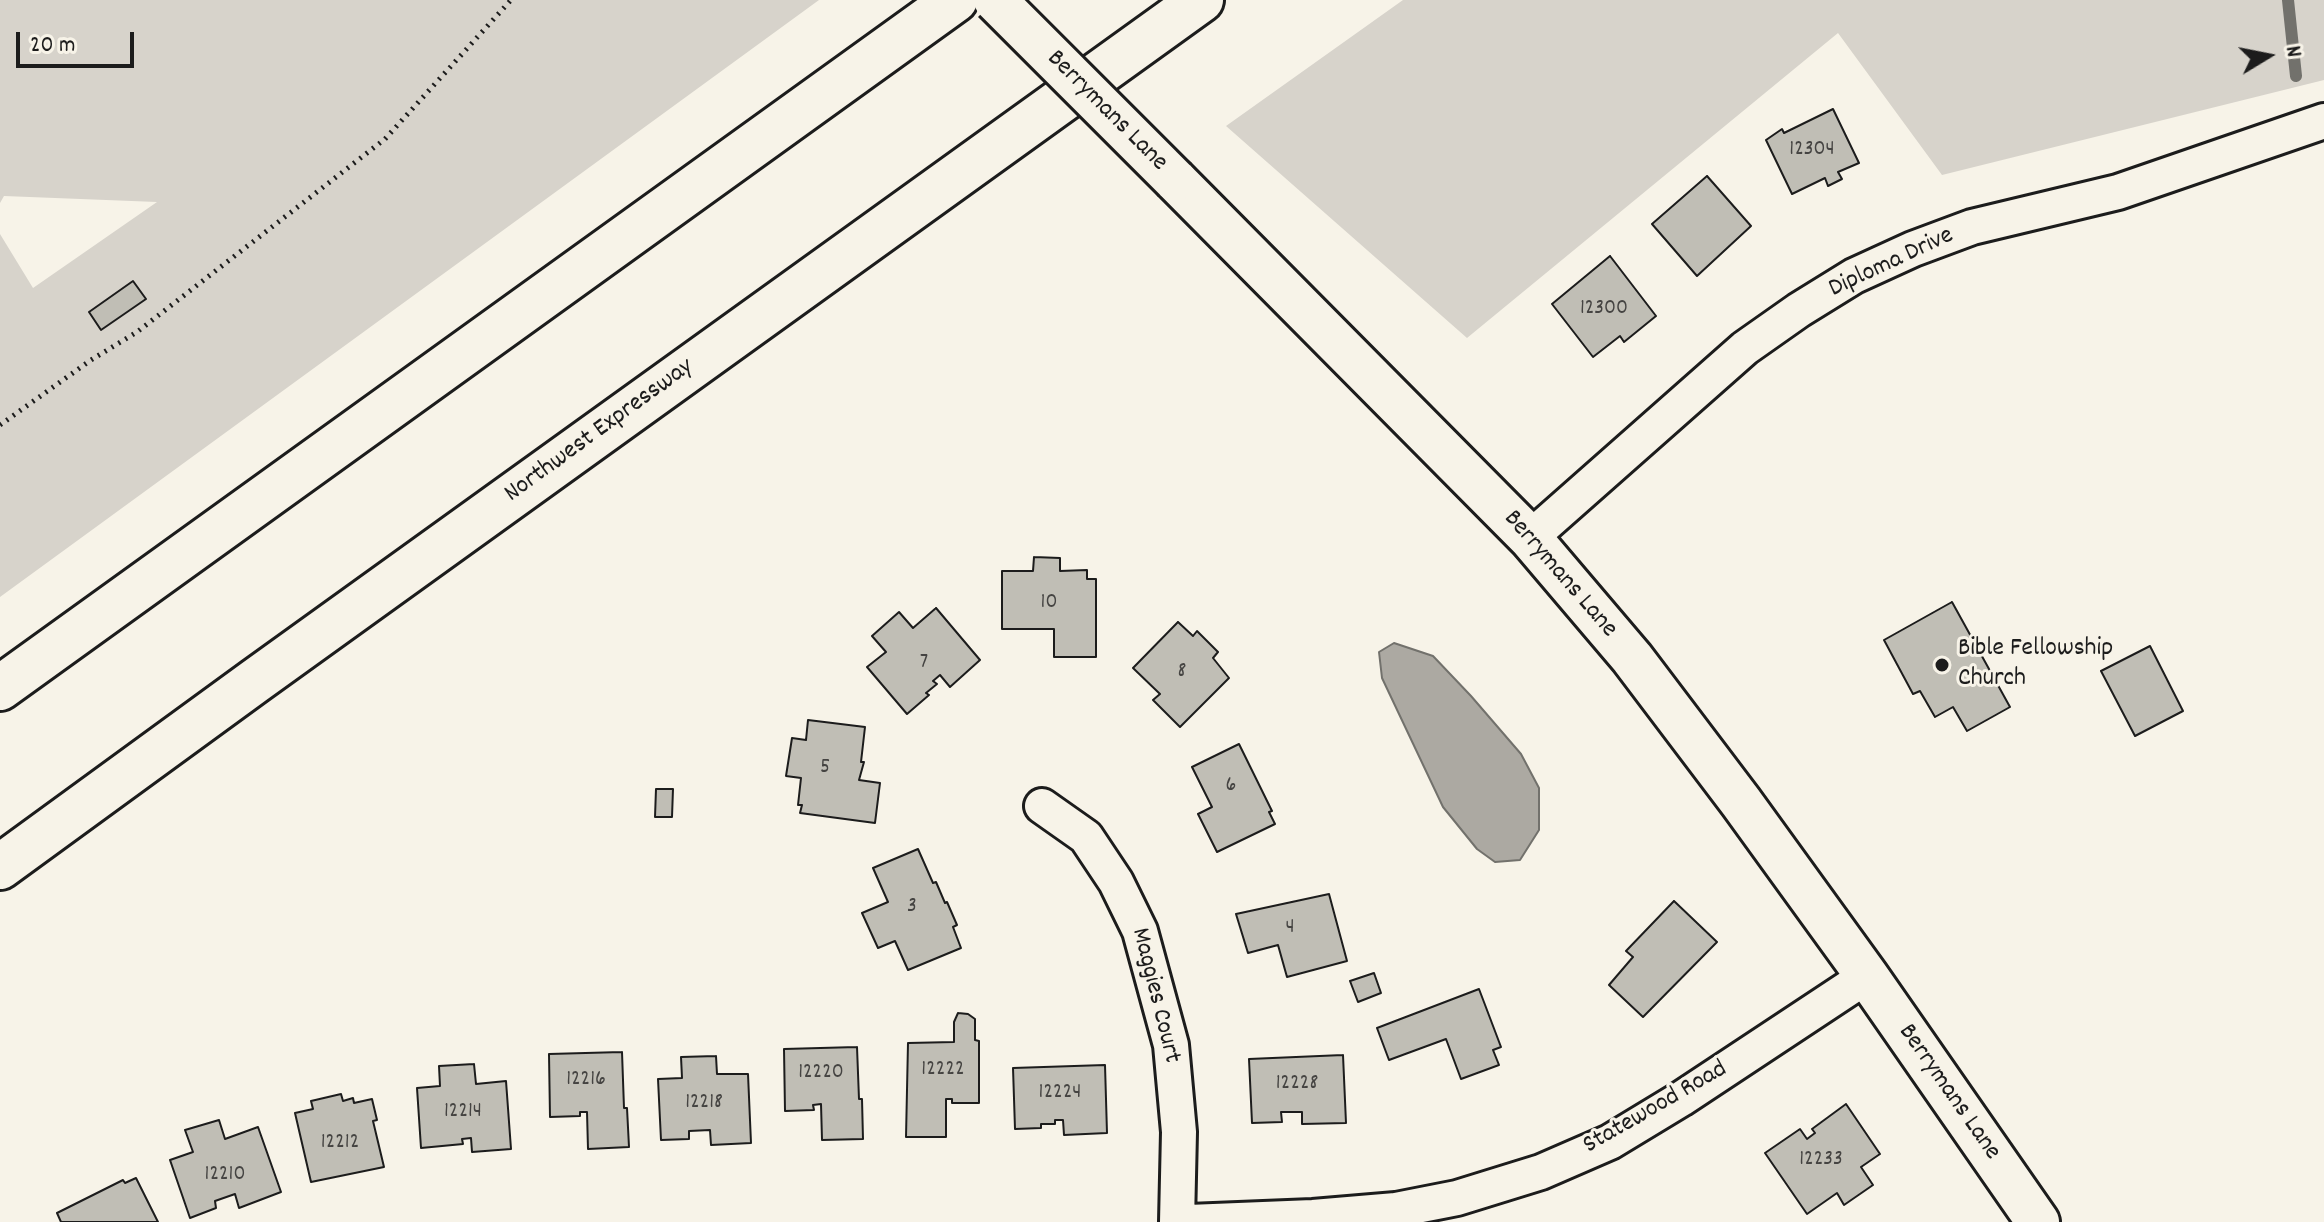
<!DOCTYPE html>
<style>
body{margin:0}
#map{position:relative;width:2324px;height:1222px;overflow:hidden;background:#f7f3e8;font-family:Dekko,sans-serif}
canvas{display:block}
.north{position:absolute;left:2228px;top:16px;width:80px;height:80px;-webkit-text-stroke:6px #f7f3e8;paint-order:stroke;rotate:80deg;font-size:22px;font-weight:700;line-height:32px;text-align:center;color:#1c1c1c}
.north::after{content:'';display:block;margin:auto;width:28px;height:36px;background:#1c1c1c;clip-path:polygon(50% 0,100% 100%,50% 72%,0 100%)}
.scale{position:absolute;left:16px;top:32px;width:118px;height:36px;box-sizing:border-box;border:4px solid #1c1c1c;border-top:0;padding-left:10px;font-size:24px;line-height:28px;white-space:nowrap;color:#1c1c1c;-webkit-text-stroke:6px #f7f3e8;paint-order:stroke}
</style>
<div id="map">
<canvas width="2324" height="1222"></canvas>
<div class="north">N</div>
<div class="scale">20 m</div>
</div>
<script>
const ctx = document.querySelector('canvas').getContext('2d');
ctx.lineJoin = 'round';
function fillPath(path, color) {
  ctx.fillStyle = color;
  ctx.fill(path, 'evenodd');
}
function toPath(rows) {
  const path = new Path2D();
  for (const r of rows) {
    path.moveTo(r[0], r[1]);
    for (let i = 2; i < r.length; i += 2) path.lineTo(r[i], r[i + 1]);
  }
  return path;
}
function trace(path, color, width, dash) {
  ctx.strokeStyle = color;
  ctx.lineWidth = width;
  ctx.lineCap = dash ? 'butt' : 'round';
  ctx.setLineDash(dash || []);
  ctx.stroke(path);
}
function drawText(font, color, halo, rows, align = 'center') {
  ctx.font = font + ' Dekko,sans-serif';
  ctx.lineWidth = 6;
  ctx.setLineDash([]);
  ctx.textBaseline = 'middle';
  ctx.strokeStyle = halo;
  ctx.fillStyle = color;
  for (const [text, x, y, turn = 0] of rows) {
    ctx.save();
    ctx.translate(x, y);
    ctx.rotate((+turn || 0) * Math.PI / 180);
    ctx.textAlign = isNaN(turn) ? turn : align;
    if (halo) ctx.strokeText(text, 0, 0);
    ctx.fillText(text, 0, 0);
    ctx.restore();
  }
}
fillPath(toPath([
 [0,0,819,0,0,597,0,234,33,288,157,202,4,196,0,203],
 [1403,0,2324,0,2324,80,1942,175,1838,33,1467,338,1226,126]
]), '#d7d3cb');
const water = toPath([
 [1394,643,1433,656,1471,696,1521,754,1539,788,1539,830,1520,860,1495,862,1477,849,1443,807,1382,678,1379,652,1394,643]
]);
fillPath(water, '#aca9a2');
trace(water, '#72716c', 2);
trace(toPath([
 [2288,0,2296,76]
]), '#72716c', 12);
const building = toPath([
 [1833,109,1859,163,1838,172,1842,179,1828,186,1825,178,1792,194,1766,140,1782,129,1784,133,1833,109],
 [1707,176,1751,226,1697,276,1652,224,1707,176],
 [1610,256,1656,316,1624,342,1620,336,1593,357,1552,304,1610,256],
 [133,281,146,299,101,330,89,312,133,281],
 [1034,557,1060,558,1060,571,1087,570,1087,579,1096,579,1096,657,1054,657,1054,629,1002,629,1002,571,1033,571,1034,557],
 [1952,602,2010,707,1967,731,1953,707,1935,717,1920,691,1913,694,1884,640,1952,602],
 [936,608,980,660,950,687,940,675,933,681,937,684,926,693,929,695,907,714,867,667,886,652,872,636,899,612,913,628,936,608],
 [1178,622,1193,636,1197,631,1218,652,1213,658,1229,678,1180,727,1153,700,1160,694,1133,668,1178,622],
 [2150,646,2183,711,2135,736,2101,671,2150,646],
 [808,720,865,727,861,762,864,762,859,780,880,783,875,823,800,813,802,805,798,805,801,778,786,776,792,738,806,740,808,720],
 [1239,744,1272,811,1269,812,1275,824,1217,852,1198,814,1212,807,1192,767,1239,744],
 [656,789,673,789,672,817,655,817,656,789],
 [918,849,933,883,936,882,945,903,947,902,957,925,953,927,961,948,908,970,895,941,878,948,862,913,888,902,873,868,918,849],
 [1329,894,1347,961,1287,977,1278,945,1248,953,1236,914,1329,894],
 [1674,901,1717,942,1643,1017,1609,985,1633,957,1626,951,1674,901],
 [1374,973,1381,993,1358,1002,1350,981,1374,973],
 [1479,989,1501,1047,1493,1050,1499,1065,1461,1079,1446,1039,1389,1060,1377,1028,1479,989],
 [958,1013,968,1014,975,1019,975,1040,979,1041,979,1103,952,1103,952,1099,946,1099,946,1137,906,1137,908,1043,954,1042,954,1022,958,1013],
 [857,1047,859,1099,862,1099,863,1139,822,1140,821,1104,813,1105,814,1110,785,1111,784,1049,857,1047],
 [622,1052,624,1108,627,1108,629,1147,588,1149,587,1112,580,1112,580,1116,550,1117,549,1054,622,1052],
 [1343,1055,1346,1123,1302,1124,1302,1112,1281,1112,1282,1122,1252,1123,1249,1059,1343,1055],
 [716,1056,717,1074,748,1074,751,1143,711,1145,710,1130,689,1131,689,1139,661,1140,658,1079,682,1078,681,1057,716,1056],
 [474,1064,476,1084,506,1081,511,1149,472,1152,471,1138,462,1139,463,1144,421,1148,417,1088,440,1086,439,1066,474,1064],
 [1105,1065,1107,1133,1064,1135,1063,1120,1055,1120,1055,1124,1041,1124,1041,1128,1015,1129,1013,1068,1105,1065],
 [341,1094,343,1101,353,1098,354,1103,372,1099,377,1120,373,1121,384,1167,311,1182,295,1113,313,1109,311,1101,341,1094],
 [1846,1104,1880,1154,1861,1167,1873,1185,1844,1205,1837,1193,1807,1214,1765,1153,1800,1129,1807,1139,1815,1133,1812,1129,1846,1104],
 [219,1120,225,1139,258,1127,281,1192,239,1208,235,1194,215,1201,216,1208,190,1218,170,1160,193,1152,185,1130,219,1120],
 [136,1178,158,1222,61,1222,57,1213,123,1180,125,1183,136,1178]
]);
fillPath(building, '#c0beb5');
trace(building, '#1c1c1c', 2);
const minor = toPath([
 [1530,538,1745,348,1799,310,1854,276,1913,249,1972,227,2118,192,2324,121],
 [1042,806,1086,837,1116,882,1140,931,1171,1045,1179,1132,1177,1222],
 [1189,1222,1313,1217,1396,1210,1457,1198,1541,1172,1610,1142,1681,1099,1867,976]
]);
const tertiary = toPath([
 [1175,180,1530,538,1632,658,1741,802,1867,976,2038,1222]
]);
const motorway = toPath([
 [0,688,955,0],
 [0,867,255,681,1201,0]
]);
trace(minor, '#1c1c1c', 40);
trace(tertiary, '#1c1c1c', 48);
trace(motorway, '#1c1c1c', 50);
trace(toPath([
 [0,425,91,360,137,332,385,139,511,0]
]), '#1c1c1c', 5, [2, 6]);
trace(minor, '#f7f3e8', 34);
trace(tertiary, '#f7f3e8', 42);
trace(motorway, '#f7f3e8', 44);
const tertiaryBridge = toPath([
 [995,0,1175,180]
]);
trace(tertiaryBridge, '#1c1c1c', 48, []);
trace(tertiaryBridge, '#f7f3e8', 42);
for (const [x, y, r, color] of [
 [1942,665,8,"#1c1c1c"]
]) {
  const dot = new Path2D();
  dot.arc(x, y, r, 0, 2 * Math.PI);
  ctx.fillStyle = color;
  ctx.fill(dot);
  trace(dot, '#f7f3e8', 3);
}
drawText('22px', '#454442', null, [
 ["12304",1812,151],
 ["12300",1604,310],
 ["10",1049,604],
 ["7",924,664],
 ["8",1182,673],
 ["5",825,769],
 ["6",1231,787],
 ["3",912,908],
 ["4",1290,929],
 ["12222",943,1071],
 ["12220",821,1074],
 ["12216",586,1081],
 ["12228",1297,1085],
 ["12224",1060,1094],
 ["12218",704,1104],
 ["12214",463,1113],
 ["12212",340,1144],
 ["12233",1821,1161],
 ["12210",225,1176]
]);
drawText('26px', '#1c1c1c', '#f7f3e8', [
 ["Berrymans Lane",1106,112,45],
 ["Diploma Drive",1892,264,-25],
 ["Northwest Expressway",600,432,-36],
 ["Berrymans Lane",1559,575,49],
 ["Maggies Court",1154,996,76],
 ["Berrymans Lane",1948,1093,55],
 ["Statewood Road",1656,1109,-30]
]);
drawText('26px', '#1c1c1c', '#f7f3e8', [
 ["Bible Fellowship",1958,650],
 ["Church",1958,680]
], 'left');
</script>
